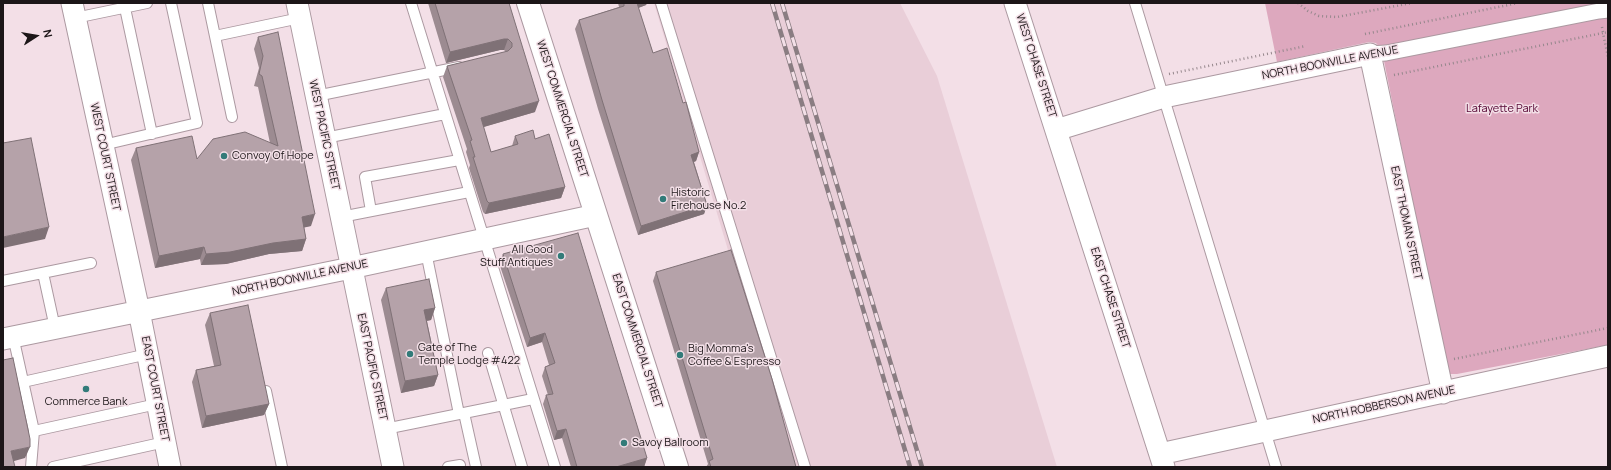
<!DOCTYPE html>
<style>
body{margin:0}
#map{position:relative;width:1611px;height:470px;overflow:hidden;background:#f3dfe7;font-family:Manrope,sans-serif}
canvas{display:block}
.frame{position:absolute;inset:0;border:4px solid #1c1618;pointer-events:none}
.north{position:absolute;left:16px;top:16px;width:40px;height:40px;-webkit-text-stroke:3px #f3dfe7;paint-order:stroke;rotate:78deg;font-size:11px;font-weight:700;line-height:16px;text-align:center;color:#1c1618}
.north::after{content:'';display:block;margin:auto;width:14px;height:18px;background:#1c1618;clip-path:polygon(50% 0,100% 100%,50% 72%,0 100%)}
</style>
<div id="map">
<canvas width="1611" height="470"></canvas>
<div class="frame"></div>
<div class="north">N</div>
</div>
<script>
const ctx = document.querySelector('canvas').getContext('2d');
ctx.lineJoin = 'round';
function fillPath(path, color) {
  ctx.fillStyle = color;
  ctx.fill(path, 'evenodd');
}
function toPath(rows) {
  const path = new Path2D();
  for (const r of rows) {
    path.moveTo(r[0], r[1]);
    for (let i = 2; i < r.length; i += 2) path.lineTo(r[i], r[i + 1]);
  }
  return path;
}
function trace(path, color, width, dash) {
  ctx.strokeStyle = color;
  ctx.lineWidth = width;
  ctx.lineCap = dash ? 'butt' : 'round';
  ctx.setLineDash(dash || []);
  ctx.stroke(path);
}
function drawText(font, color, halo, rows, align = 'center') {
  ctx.font = font + ' Manrope,sans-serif';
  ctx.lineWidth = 3;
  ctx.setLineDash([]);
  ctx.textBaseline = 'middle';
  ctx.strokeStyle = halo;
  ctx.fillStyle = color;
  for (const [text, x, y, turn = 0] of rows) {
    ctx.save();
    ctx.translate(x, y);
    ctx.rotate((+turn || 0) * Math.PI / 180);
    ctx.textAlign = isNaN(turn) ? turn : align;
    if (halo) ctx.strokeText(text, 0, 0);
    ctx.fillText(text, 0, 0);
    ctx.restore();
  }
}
fillPath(toPath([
 [654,3,900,3,937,76,1057,467,793,467]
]), '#e9ced8');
fillPath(toPath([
 [1265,3,1608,3,1608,345,1457,374,1450,374,1446,369,1382,51,1376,43,1369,42,1277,62]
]), '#dda8be');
const service = toPath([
 [208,3,232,117],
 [411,3,555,467],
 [661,3,805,467],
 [1135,3,1276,467],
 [125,8,152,134],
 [75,18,147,3],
 [215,36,300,18],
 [316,96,459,67],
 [325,138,445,114],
 [103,145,197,123,171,3],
 [371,211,365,177,459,160],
 [341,217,469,192],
 [426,252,459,414],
 [43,273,55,328],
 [3,281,91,263],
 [13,336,34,431,31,467],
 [488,353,522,467],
 [23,382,148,354],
 [266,391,282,467],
 [464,413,476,467],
 [385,429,533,399],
 [34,431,157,404],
 [53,467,165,442],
 [448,467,460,465]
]);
const pedestrian = toPath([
 [1370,54,1386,53,1599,11,1608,10]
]);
const minor = toPath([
 [72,3,139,311,170,467],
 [297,3,393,467],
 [1015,3,1164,467],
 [1056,130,1164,97,1370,54,1443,393],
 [3,339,351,268,596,215],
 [1160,454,1608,356]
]);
const tertiary = toPath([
 [528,3,677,467]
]);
trace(service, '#ac99a1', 12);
trace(pedestrian, '#ac99a1', 17);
trace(minor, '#ac99a1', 23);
trace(tertiary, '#ac99a1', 24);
trace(toPath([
 [1298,3,1308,11,1319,16,1337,17,1412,3],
 [1602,27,1603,33,1608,32],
 [1365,34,1518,3],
 [1169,74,1306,46],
 [1394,75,1603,33,1608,57],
 [1454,359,1608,328]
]), '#95878c', 2.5, [1, 3]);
trace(service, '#fff', 10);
trace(pedestrian, '#fff', 15);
trace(minor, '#fff', 21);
trace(tertiary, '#fff', 22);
const rail = toPath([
 [772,3,910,467],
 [782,3,922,467]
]);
trace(rail, '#8a7d82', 4.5);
trace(rail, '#f3dfe7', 3, [9]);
fillPath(toPath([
 [428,3,509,3,535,112,483,127,491,152,512,146,515,136,535,139,565,187,561,198,485,214,483,212,469,168,470,165,466,152,467,149,443,77,447,66,506,52,504,50,500,50,446,63],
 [618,3,647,3,646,5,638,8,653,53,683,103,699,152,696,161,694,162,707,205,704,214,638,235,598,109,575,29,579,20,619,7],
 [258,37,311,226,304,227,306,239,302,251,269,254,226,264,201,265,200,259,155,268,131,160,136,148,197,159,270,143,258,87,254,86,259,68,254,49],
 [503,254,647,458,644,467,571,467,562,438,554,440,543,404,546,395,548,395,542,376,545,367,549,365,542,342,527,347,499,263],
 [656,272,796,467,706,467,708,464,653,281],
 [386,288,435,308,431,320,427,321,438,375,434,386,401,393,381,300],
 [210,313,269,404,264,415,202,428,192,382,196,370,214,366,205,325]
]), '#9c8b91');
fillPath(toPath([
 [635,3,647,3,646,5,633,10],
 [504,39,508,39,504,50,500,50,446,63,450,52],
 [539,101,535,112,477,129,481,118],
 [699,152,696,161,688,164,691,155],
 [565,187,561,198,485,214,489,203],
 [707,205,704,214,638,235,641,226],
 [315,214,311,226,298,229,302,217],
 [49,227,45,239,3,248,3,237],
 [306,239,302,251,269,254,226,264,201,265,206,254,273,243],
 [204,247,200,259,155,268,159,256],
 [435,308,431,320,420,322,424,310],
 [545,333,542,342,527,347,530,338],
 [438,375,434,386,401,393,405,381],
 [269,404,264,415,202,428,206,416],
 [566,429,562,438,554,440,557,431],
 [30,447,25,458,7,463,11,451],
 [647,458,644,467,616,467]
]), '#7f7176');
const building = toPath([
 [435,3,509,3,539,101,481,118,491,152,518,144,515,136,533,130,535,139,549,134,565,187,489,203,487,201,473,157,475,157,470,141,472,140,447,66,508,51,512,47,512,43,508,39,504,39,450,52,435,3],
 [624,3,637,3,653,53,667,48,683,103,686,102,699,152,691,155,707,205,641,226,602,100,579,20,624,6,624,3],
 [278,32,315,214,302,217,306,239,273,243,230,252,206,254,204,247,159,256,136,148,192,136,197,159,213,139,245,132,278,146,262,76,259,74,263,56,258,37,278,32],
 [31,138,49,227,3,237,3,143,31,138],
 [578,233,647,458,616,467,577,467,566,429,557,431,546,395,553,394,545,367,555,363,545,333,530,338,503,254,578,233],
 [731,250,772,379,796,467,711,467,709,461,713,459,656,272,731,250],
 [429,279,435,308,424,310,438,375,405,381,386,288,429,279],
 [248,305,269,404,206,416,196,370,221,365,210,313,248,305],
 [13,358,30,439,30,447,11,451,15,467,3,467,3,360,13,358]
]);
fillPath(building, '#b5a2a9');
trace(building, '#7f7176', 1);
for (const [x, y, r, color] of [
 [224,156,4,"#327b79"],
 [663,199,4,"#327b79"],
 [561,256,4,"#327b79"],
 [410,354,4,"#327b79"],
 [680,355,4,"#327b79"],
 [86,389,4,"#327b79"],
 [624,443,4,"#327b79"]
]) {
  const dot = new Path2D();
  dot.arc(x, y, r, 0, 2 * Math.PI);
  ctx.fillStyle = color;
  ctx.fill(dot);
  trace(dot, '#f3dfe7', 1.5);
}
drawText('11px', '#1c1618', '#f3dfe7', [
 ["NORTH BOONVILLE AVENUE",1330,63,-11],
 ["WEST CHASE STREET",1036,66,72],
 ["WEST COMMERCIAL STREET",562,109,72],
 ["WEST PACIFIC STREET",324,135,78],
 ["WEST COURT STREET",105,157,78],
 ["EAST THOMAN STREET",1406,223,78],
 ["NORTH BOONVILLE AVENUE",300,278,-12],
 ["EAST CHASE STREET",1110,298,72],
 ["EAST COMMERCIAL STREET",637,341,72],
 ["EAST PACIFIC STREET",372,367,78],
 ["EAST COURT STREET",155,389,79],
 ["NORTH ROBBERSON AVENUE",1384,405,-12]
]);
drawText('11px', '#550533', '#f3dfe7', [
 ["Lafayette Park",1502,109]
]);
drawText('11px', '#1c1618', '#f3dfe7', [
 ["Convoy Of Hope",232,156],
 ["Historic",671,193],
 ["Firehouse No.2",671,206],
 ["All Good",553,250,"right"],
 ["Stuff Antiques",553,263,"right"],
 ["Gate of The",418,348],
 ["Temple Lodge #422",418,361],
 ["Big Momma's",688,349],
 ["Coffee & Espresso",688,362],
 ["Commerce Bank",86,402,"center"],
 ["Savoy Ballroom",632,443]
], 'left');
</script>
